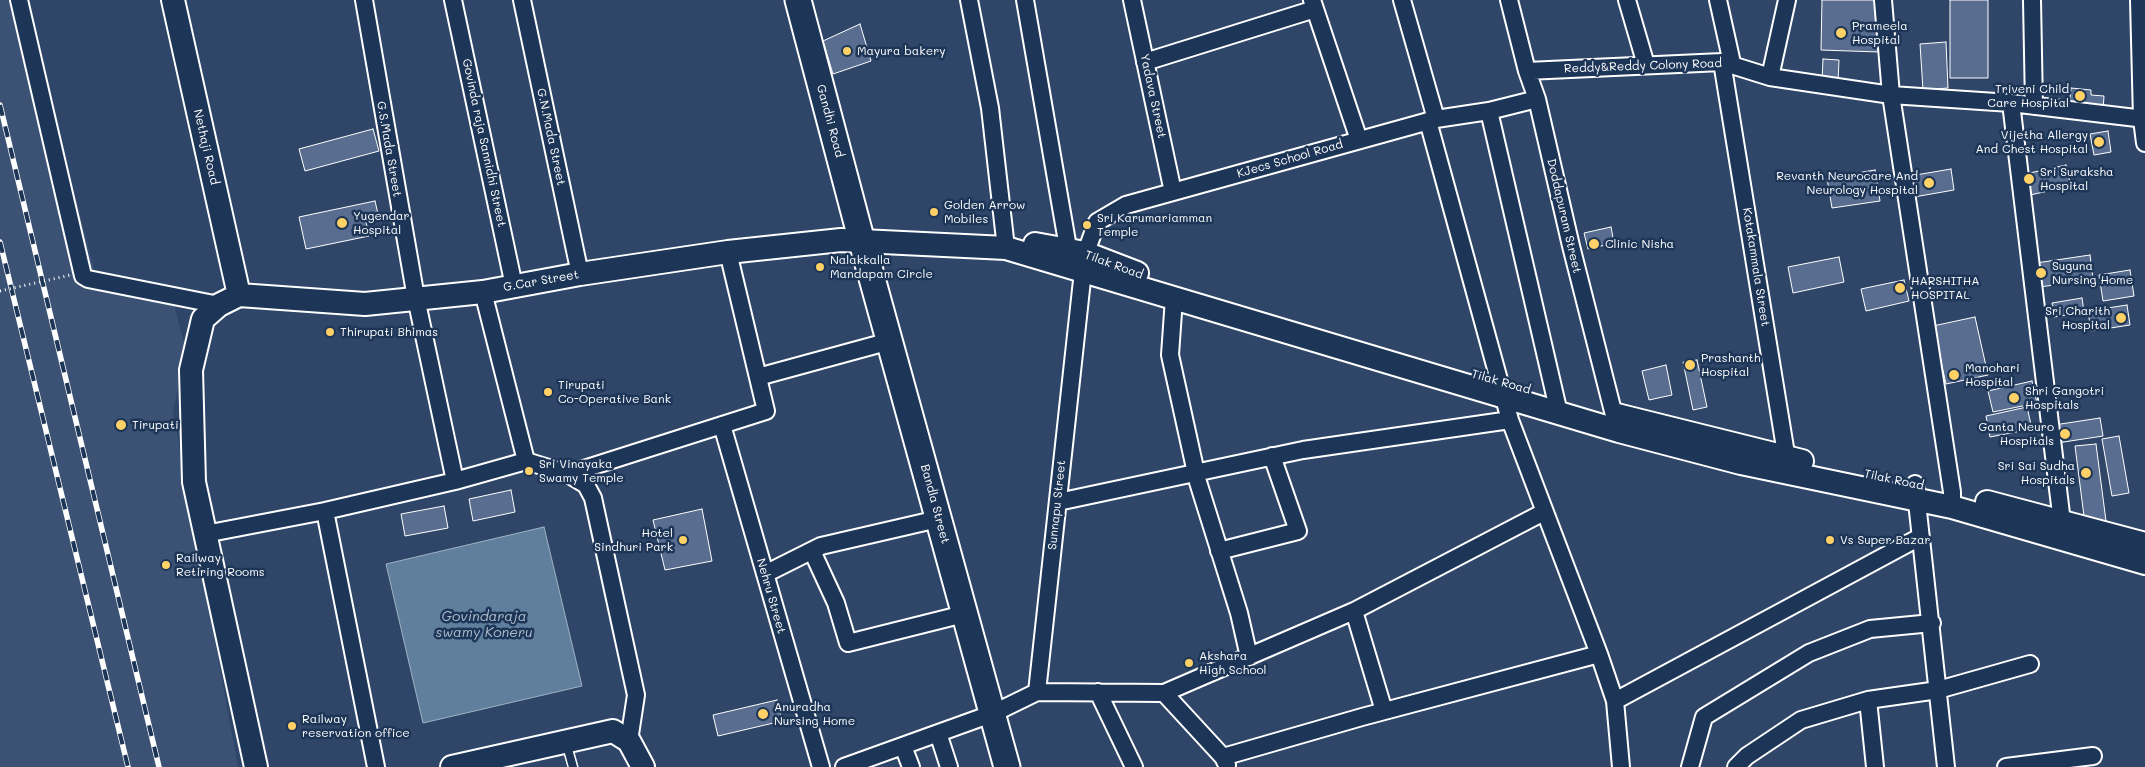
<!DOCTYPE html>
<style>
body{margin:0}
canvas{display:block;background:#2f4668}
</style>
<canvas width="2145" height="767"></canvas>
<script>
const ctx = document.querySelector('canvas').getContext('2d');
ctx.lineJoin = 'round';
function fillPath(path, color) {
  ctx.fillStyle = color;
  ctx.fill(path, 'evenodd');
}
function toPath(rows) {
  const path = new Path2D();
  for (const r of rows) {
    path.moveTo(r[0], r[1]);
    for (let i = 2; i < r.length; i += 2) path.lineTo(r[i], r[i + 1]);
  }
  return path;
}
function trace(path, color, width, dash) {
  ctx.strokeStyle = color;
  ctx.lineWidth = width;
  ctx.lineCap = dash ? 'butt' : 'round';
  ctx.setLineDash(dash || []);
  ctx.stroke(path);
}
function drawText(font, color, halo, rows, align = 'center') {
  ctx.font = font + ' Mali,sans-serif';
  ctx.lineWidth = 5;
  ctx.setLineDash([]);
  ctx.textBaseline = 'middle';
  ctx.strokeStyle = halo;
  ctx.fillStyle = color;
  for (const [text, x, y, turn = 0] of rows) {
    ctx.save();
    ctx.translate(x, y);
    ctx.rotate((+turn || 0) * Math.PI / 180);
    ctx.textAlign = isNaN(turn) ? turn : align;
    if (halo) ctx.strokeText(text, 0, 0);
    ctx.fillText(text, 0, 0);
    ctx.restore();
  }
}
fillPath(toPath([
 [0,0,22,0,98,283,171,293,186,351,173,412,238,767,0,767]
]), '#3b5274');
const water = toPath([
 [544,527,582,686,423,723,386,564,544,527]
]);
fillPath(water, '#607f9d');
trace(water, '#a0b2c4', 1);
const building = toPath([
 [1822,0,1881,0,1879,52,1821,50,1822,0],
 [1950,0,1988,0,1988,78,1950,78,1950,0],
 [860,24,871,61,833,74,823,41,860,24],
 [1946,42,1948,88,1923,90,1920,44,1946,42],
 [1823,59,1839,60,1838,82,1822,81,1823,59],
 [2071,88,2091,90,2091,95,2104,96,2103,110,2069,107,2071,88],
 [373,129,379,151,305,171,299,149,373,129],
 [2108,131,2111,152,2094,155,2090,134,2108,131],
 [2066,165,2071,186,2030,195,2025,174,2066,165],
 [1951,169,1954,190,1914,197,1910,176,1951,169],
 [1875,170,1880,201,1832,208,1827,178,1875,170],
 [375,201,378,214,365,217,369,236,306,249,299,217,375,201],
 [1611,227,1614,243,1588,249,1584,233,1611,227],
 [2090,255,2093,279,2040,287,2036,263,2090,255],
 [1839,257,1844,282,1793,293,1788,267,1839,257],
 [2130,270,2134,296,2103,301,2099,275,2130,270],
 [1904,280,1909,301,1866,311,1861,289,1904,280],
 [2082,298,2084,312,2054,317,2052,303,2082,298],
 [2127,305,2130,325,2091,331,2088,311,2127,305],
 [1975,317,1988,375,1946,384,1933,326,1975,317],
 [1697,360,1707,407,1693,410,1683,362,1697,360],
 [1666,365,1672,395,1649,400,1642,371,1666,365],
 [2032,381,2037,403,1993,412,1988,391,2032,381],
 [2027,407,2032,429,1990,437,1986,416,2027,407],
 [2100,418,2103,436,2044,445,2041,427,2100,418],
 [2119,436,2129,493,2112,496,2102,439,2119,436],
 [2096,444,2106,521,2085,524,2075,446,2096,444],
 [511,490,515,512,473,521,469,499,511,490],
 [444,506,448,528,405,536,401,514,444,506],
 [702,509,712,561,665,570,653,520,702,509],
 [777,700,782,721,718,736,713,715,777,700]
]);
fillPath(building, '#586d90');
trace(building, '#fff', 1);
const lane = toPath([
 [566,742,573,767]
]);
const street = toPath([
 [19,0,83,276,88,279,219,305],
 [364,0,416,298,455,481],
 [453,0,514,286],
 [522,0,580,274],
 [969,0,990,108,1006,248],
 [1025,0,1070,259],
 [1132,0,1173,192],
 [1312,0,1359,140],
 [1402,0,1436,119],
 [1509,0,1527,71,1537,99,1571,246,1617,427],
 [1627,0,1646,65],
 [1718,0,1732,63],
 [1883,0,1891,95,1952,492,1952,507],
 [2032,0,2034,106],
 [2139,0,2142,119,2145,143],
 [1145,62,1315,9],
 [1722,62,1788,466],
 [1527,71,1722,62,1770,77,1891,95,2011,103,2145,119],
 [1770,77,1787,0],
 [2011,103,2062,522],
 [1489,111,1559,413],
 [1082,263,1097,222,1126,205,1436,119,1489,111,1537,99],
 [483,292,526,461,568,474,586,485,593,498,636,695,629,741],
 [1174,298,1170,355,1198,482,1239,613,1249,657],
 [758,377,890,341],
 [722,425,821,767],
 [568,474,766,411,728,252],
 [1915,484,1946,767],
 [1058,502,1303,450,1510,420],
 [205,534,325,511],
 [812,551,836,603,848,643,964,614],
 [1219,551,1298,531,1272,456],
 [765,574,821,546,938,519],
 [1354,611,1384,711],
 [1599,654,1615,701,1621,767],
 [1037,692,1164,693,1223,757,1227,765],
 [1098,692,1134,767],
 [1164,693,1354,611,1544,512],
 [1868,700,1875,767],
 [1615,701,1920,537],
 [938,733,949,767],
 [903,746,911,767],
 [1223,757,1362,717,1599,654,1510,420,1428,121],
 [376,767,325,511,455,481,526,461],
 [844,767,994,713,1037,692,1083,271],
 [1690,767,1704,717,1809,653,1870,629,1932,623],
 [1736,767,1747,756,1801,720,1868,700,1938,690,2030,664],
 [2006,767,2093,756]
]);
const secondary = toPath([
 [173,0,239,295],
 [1035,244,1085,253,1137,273],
 [239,295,365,304,483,292,580,274,728,252,841,240,1006,248,1619,431,1741,463,1952,507,2145,563],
 [239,295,219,305,203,319,191,370,194,482,256,767],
 [1617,415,1802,461],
 [1987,502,2145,544],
 [452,767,613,731,629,741,643,767]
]);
const primary = toPath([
 [798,0,862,242,1007,767]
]);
trace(lane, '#fff', 11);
trace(street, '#fff', 20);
trace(secondary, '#fff', 26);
trace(primary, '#fff', 29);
trace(lane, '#1d3557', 8);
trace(street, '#1d3557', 16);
trace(secondary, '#1d3557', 22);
trace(primary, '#1d3557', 25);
const rail = toPath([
 [0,105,159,767],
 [0,242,128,767]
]);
trace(rail, '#fff', 5.5);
trace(rail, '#1d3557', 4, [11]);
trace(toPath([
 [0,291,75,274]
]), '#fff', 3, [1, 4]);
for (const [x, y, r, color] of [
 [1841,33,6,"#ffd166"],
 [847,51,5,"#ffd166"],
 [2080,96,6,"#ffd166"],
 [2099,142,6,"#ffd166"],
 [2029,179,6,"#ffd166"],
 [1929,183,6,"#ffd166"],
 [934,212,5,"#ffd166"],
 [342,223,6,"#ffd166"],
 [1087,225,5,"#ffd166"],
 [1594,244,6,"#ffd166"],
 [820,267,5,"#ffd166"],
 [2041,273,6,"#ffd166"],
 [1900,288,6,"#ffd166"],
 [2121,318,6,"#ffd166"],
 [330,332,5,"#ffd166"],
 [1690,365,6,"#ffd166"],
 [1954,375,6,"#ffd166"],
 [548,392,5,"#ffd166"],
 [2014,398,6,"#ffd166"],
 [121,425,6,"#ffd166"],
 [2065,434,6,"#ffd166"],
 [529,471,5,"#ffd166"],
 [2086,473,6,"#ffd166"],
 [683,540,5,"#ffd166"],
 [1830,540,5,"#ffd166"],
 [166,565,5,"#ffd166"],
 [1189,663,5,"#ffd166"],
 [763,714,6,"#ffd166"],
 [292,726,5,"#ffd166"]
]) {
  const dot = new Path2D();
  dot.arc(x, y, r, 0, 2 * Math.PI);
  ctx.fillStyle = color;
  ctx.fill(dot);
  trace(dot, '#1d3557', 2);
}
drawText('12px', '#fff', '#1d3557', [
 ["Prameela",1852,26],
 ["Hospital",1852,40],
 ["Mayura bakery",857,51],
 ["Triveni Child",2069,89,"right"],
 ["Care Hospital",2069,103,"right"],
 ["Vijetha Allergy",2088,135,"right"],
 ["And Chest Hospital",2088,149,"right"],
 ["Sri Suraksha",2040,172],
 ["Hospital",2040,186],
 ["Revanth Neurocare And",1918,176,"right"],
 ["Neurology Hospital",1918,190,"right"],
 ["Golden Arrow",944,205],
 ["Mobiles",944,219],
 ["Yugendar",353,216],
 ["Hospital",353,230],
 ["Sri Karumariamman",1097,218],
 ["Temple",1097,232],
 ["Clinic Nisha",1605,244],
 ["Nalakkalla",830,260],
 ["Mandapam Circle",830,274],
 ["Suguna",2052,266],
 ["Nursing Home",2052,280],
 ["HARSHITHA",1911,281],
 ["HOSPITAL",1911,295],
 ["Sri Charith",2110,311,"right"],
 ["Hospital",2110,325,"right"],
 ["Thirupati Bhimas",340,332],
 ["Prashanth",1701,358],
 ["Hospital",1701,372],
 ["Manohari",1965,368],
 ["Hospital",1965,382],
 ["Tirupati",558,385],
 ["Co-Operative Bank",558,399],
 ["Shri Gangotri",2025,391],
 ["Hospitals",2025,405],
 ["Tirupati",132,425],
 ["Ganta Neuro",2054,427,"right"],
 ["Hospitals",2054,441,"right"],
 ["Sri Vinayaka",539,464],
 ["Swamy Temple",539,478],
 ["Sri Sai Sudha",2075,466,"right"],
 ["Hospitals",2075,480,"right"],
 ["Hotel",673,533,"right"],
 ["Sindhuri Park",673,547,"right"],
 ["Vs Super Bazar",1840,540],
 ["Railway",176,558],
 ["Retiring Rooms",176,572],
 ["Akshara",1199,656],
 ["High School",1199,670],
 ["Anuradha",774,707],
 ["Nursing Home",774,721],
 ["Railway",302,719],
 ["reservation office",302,733]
], 'left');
drawText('12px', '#fff', '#1d3557', [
 ["Reddy&Reddy Colony Road",1643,66,-2],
 ["Yadava Street",1153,96,78],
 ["Gandhi Road",830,121,75],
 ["G.N.Mada Street",551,137,78],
 ["Govinda raja Sannidhi Street",484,143,78],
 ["Nethaji Road",206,147,77],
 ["G.S.Mada Street",389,149,80],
 ["KJecs School Road",1290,159,-16],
 ["Doddapuram Street",1564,216,77],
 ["Tilak Road",1114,265,20],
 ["Kotakammala Street",1756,267,81],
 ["G.Car Street",541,281,-10],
 ["Tilak Road",1501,382,16],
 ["Tilak Road",1894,480,12],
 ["Bandla Street",935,504,75],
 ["Sunnapu Street",1057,505,-84],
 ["Nehru Street",771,596,74]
]);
drawText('italic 14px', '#b0bfce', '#1d3557', [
 ["Govindaraja",484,617],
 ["swamy Koneru",484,633]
]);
</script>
